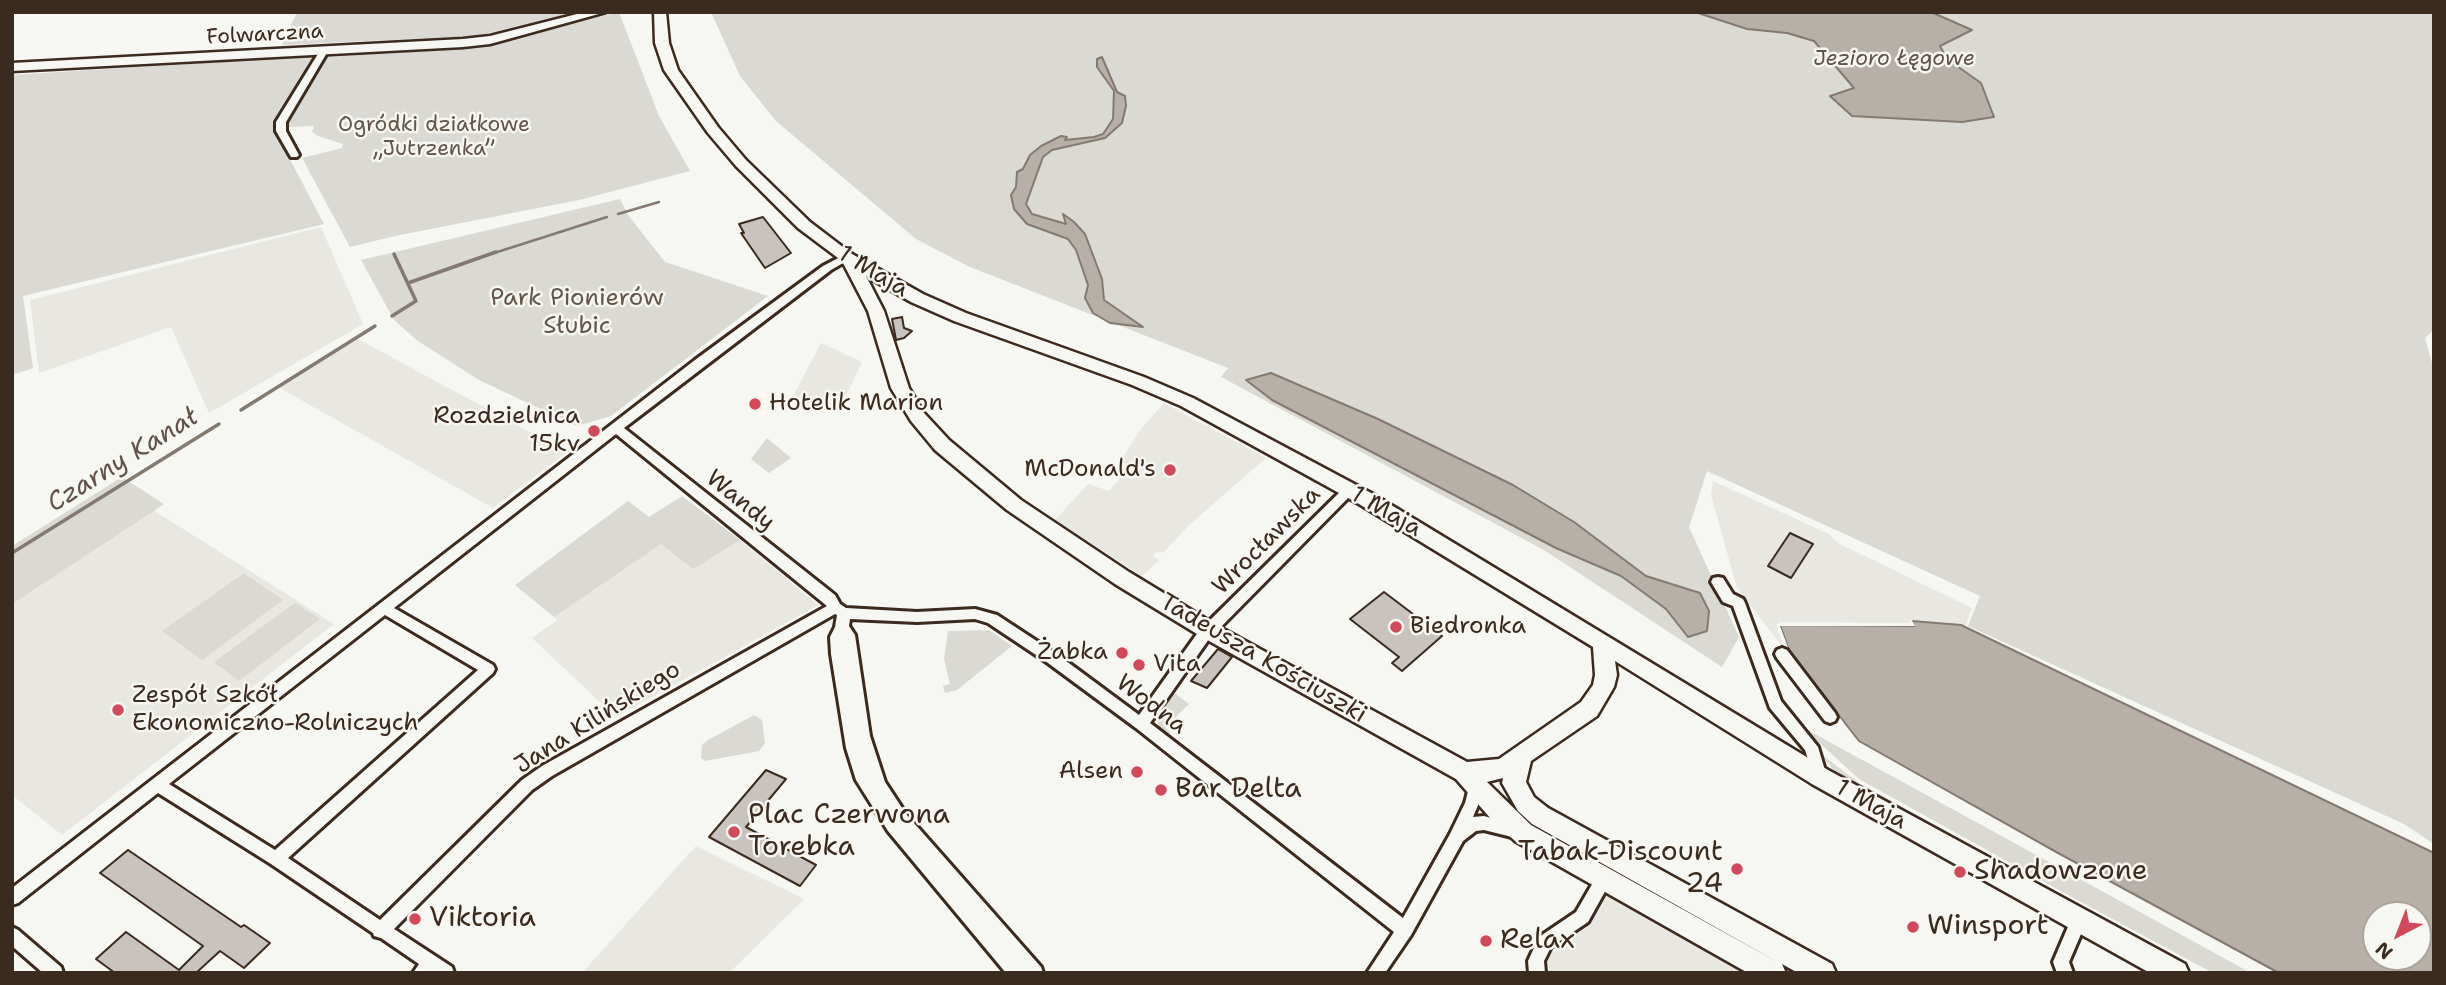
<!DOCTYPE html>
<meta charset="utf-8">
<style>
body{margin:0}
#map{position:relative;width:2446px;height:985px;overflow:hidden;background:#f6f6f2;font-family:"Shantell Sans",sans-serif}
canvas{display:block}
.frame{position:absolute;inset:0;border:14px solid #3b2a1e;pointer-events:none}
.north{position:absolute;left:2362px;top:901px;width:70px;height:70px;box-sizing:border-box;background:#f6f6f2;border:2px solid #aba49d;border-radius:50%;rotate:222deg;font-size:19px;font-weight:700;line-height:28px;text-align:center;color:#3b2a1e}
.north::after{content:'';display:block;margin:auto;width:24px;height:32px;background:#d1495b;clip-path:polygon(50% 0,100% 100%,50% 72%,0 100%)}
</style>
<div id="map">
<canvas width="2446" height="985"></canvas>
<div class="frame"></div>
<div class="north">N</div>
</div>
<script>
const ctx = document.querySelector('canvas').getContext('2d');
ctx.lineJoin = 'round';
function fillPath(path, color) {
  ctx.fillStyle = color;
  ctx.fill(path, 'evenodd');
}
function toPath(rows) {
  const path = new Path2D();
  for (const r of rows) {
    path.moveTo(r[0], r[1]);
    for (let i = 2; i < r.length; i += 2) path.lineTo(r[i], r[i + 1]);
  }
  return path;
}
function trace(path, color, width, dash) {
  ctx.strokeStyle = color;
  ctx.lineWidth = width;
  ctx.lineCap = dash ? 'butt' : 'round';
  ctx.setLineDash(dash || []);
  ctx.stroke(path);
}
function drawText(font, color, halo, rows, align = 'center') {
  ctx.font = font + ' "Shantell Sans",sans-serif';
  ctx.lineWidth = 5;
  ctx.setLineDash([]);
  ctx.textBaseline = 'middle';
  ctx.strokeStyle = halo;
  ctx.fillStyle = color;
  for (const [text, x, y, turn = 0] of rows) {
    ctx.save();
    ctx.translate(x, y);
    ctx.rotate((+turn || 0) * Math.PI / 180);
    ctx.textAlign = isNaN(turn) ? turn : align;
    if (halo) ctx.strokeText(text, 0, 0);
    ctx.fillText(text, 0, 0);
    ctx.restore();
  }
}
fillPath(toPath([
 [321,227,363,324,209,413,171,327,39,373,30,300],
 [356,338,567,452,493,508,278,387],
 [821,343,862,362,840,409,808,405,792,398],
 [1164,403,1266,458,1188,526,1163,553,1158,551,1153,556,1159,560,1142,576,1055,520,1088,484,1109,491,1129,467,1121,461,1140,430],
 [1713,481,1829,534,1838,543,1972,608,1966,625,1912,626,1788,654,1737,588,1711,495],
 [153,510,334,624,62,835,12,795,12,602],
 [740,540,818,605,616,717,532,638,557,620,554,617,661,543,729,545],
 [696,846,804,899,729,973,582,973],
 [1608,893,1750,973,1547,973,1545,958,1572,940]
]), '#e8e7e2');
fillPath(toPath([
 [297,12,576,12,476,36,282,45],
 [619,12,659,116,690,171,579,200,395,236,350,247,302,158,342,148,343,144,318,136,312,132,314,126,285,127,326,57,458,49,504,41],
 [711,12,1695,12,1747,29,1787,33,1814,41,1854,88,1962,122,1994,117,1980,83,1947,59,1940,46,1971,30,1931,12,2434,12,2434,280,2431,280,2434,282,2434,330,2425,338,2434,370,2434,844,2404,824,1968,626,1980,596,1707,471,1689,527,1739,637,1722,667,1544,550,1221,377,1228,368,970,267,916,239,776,121,740,76],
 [1271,373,1378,419,1513,485,1574,522,1646,576,1688,637,1666,609,1621,576,1556,548,1272,400],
 [313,56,276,116,274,129,324,224,23,296,33,368,12,375,12,75],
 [620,199,628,215,665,262,768,296,611,416,577,426,479,380,418,341,394,320,361,260],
 [767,438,791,458,769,473,751,459],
 [122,477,164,504,12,604,12,546],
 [682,496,740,540,693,569,661,544,554,617,515,585,628,501,649,517],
 [244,573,283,600,202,660,162,631],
 [295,603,320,619,239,681,214,662],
 [989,630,1012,646,957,690,945,693,943,686,950,684,944,659,948,631],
 [1173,692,1189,704,1165,727,1170,732,1169,734,1159,727,1157,718],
 [754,715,762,720,765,743,759,751,705,761,701,758,702,745,708,740],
 [1802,727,1987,828,2251,973,2213,973,2068,895,1859,779],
 [1821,754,1859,783,2143,940,2141,946,1839,777]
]), '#dad9d3');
const water = toPath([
 [1695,12,1931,12,1972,30,1940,46,1947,59,1981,83,1994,117,1962,122,1852,116,1830,96,1854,88,1814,41,1787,33,1747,29,1695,12],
 [1102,57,1117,92,1125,96,1126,106,1122,123,1105,138,1052,150,1043,157,1026,204,1032,214,1066,224,1063,214,1074,222,1085,234,1102,279,1104,300,1143,327,1110,323,1093,313,1085,298,1088,285,1076,250,1068,239,1027,224,1014,209,1011,195,1016,187,1017,172,1023,169,1030,155,1041,146,1061,136,1067,137,1065,140,1094,137,1103,134,1113,119,1114,91,1097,67,1097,59,1102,57],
 [1271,373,1378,419,1513,485,1574,522,1646,576,1700,593,1709,611,1707,631,1688,637,1666,609,1621,576,1556,548,1272,400,1246,380,1271,373],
 [1912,621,1961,625,2434,853,2434,973,2279,973,2058,853,1859,741,1790,653,1780,625,1914,626,1912,621],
 [2376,915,2418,915,2418,957,2376,957,2376,915]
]);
fillPath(water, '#b6b0a9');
trace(water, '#857a71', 2);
fillPath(toPath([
 [1911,619,1915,626,1780,626,1790,653,1843,722,1840,723,1787,655,1776,625,1780,622,1909,623]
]), '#f6f6f2');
trace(toPath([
 [618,214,659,202],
 [491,254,607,217]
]), '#857a71', 2.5);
trace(toPath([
 [408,283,496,252],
 [392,316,416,301,394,254],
 [241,410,375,326],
 [12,553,219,424]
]), '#857a71', 3.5);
const building = toPath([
 [763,217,791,253,765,268,741,233,744,233,739,224,763,217],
 [902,317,904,328,912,331,904,338,896,340,892,319,902,317],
 [1790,533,1813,544,1791,578,1768,566,1790,533],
 [1384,592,1442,636,1402,671,1392,663,1399,657,1350,619,1384,592],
 [1218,649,1232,657,1207,688,1191,681,1218,649],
 [766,770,786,779,746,827,816,865,800,886,709,837,766,770],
 [128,850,241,927,244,925,270,943,244,968,220,951,196,973,115,973,96,959,126,932,179,970,203,946,100,873,128,850]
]);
fillPath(building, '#c8c3be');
trace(building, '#3b2a1e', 2);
const street = toPath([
 [321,49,328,51,286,122,286,131,299,155,297,157,291,157,276,131,276,122,321,49],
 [846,254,851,257,850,259,831,270,624,428,835,595,840,604,846,608,917,612,975,609,997,615,1058,655,1139,715,1199,631,1345,487,1353,487,1355,490,1353,493,1209,639,1150,723,1403,918,1450,834,1465,803,1471,780,1476,778,1481,780,1483,785,1479,803,1473,817,1484,816,1517,825,1520,830,1517,835,1512,837,1484,830,1476,831,1463,841,1411,935,1385,973,1367,973,1394,932,1136,728,1048,663,988,623,975,619,917,622,850,619,849,626,855,635,870,736,885,782,906,814,1041,967,1043,973,1006,973,888,831,856,780,846,748,831,654,830,637,835,627,837,615,835,614,552,776,532,790,394,929,452,967,454,973,413,973,419,964,381,938,374,936,373,933,271,864,158,793,18,903,12,905,12,888,695,360,823,266,846,254],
 [616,434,827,606,542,766,522,780,380,920,288,858,493,673,495,669,493,665,394,608,616,434],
 [385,615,478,670,275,850,169,784,385,615],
 [1718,577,1723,578,1733,594,1743,599,1745,603,1781,701,1818,747,1827,777,1825,782,1820,783,1815,782,1805,750,1770,708,1733,606,1723,602,1711,582,1713,578,1718,577],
 [1782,648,1787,650,1835,713,1837,717,1835,721,1830,723,1825,721,1777,658,1775,654,1777,650,1782,648],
 [1604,872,1610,874,1612,879,1588,922,1551,947,1544,961,1545,973,1529,973,1528,961,1539,937,1576,912,1598,874,1604,872],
 [2079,912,2085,915,2087,920,2069,962,2073,973,2057,973,2053,962,2073,915,2079,912],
 [12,927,18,930,61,967,63,973,43,973,12,946,12,927]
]);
const secondary = toPath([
 [585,12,606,12,490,44,463,47,12,71,12,63,463,39,490,36,585,12]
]);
const primary = toPath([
 [654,12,666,12,669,43,678,70,718,127,746,160,810,222,852,254,923,294,966,313,1144,377,1193,398,1373,494,1828,770,2185,964,2189,973,2150,973,1812,784,1615,661,1617,675,1614,687,1597,716,1531,761,1526,782,1534,797,1548,808,1832,964,1836,973,1798,973,1782,964,1786,973,1748,973,1515,841,1492,820,1456,779,1202,637,1115,584,1007,510,935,450,911,421,891,388,868,311,842,261,798,228,736,166,708,133,664,70,655,43,654,12],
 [866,276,911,302,954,321,1132,385,1181,406,1359,504,1593,647,1595,675,1593,685,1581,702,1499,759,1467,762,1216,625,1129,572,1021,500,949,440,924,413,909,388,884,311,866,276],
 [1503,778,1502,783,1518,811,1532,824,1781,964,1531,825,1487,782,1503,778]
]);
trace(street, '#3b2a1e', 6);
trace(secondary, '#3b2a1e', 5);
trace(primary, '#3b2a1e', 5);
fillPath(street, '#f6f6f2');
fillPath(secondary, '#f6f6f2');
fillPath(primary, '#f6f6f2');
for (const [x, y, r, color] of [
 [755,404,7,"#d1495b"],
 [594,431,7,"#d1495b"],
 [1170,470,7,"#d1495b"],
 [1396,627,7,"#d1495b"],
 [1122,653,7,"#d1495b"],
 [1139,665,7,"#d1495b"],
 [118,710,7,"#d1495b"],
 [1137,772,7,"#d1495b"],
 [1161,790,7,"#d1495b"],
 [734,832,7,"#d1495b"],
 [1737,869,7,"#d1495b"],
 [1960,872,7,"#d1495b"],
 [415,919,7,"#d1495b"],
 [1913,927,7,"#d1495b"],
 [1486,941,7,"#d1495b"]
]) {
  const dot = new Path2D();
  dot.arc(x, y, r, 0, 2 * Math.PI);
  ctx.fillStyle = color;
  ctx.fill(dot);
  trace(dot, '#f6f6f2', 2.5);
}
drawText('21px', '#3b2a1e', '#f6f6f2', [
 ["Folwarczna",265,35,-3]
]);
drawText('italic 21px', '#605248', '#f6f6f2', [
 ["Jezioro Łęgowe",1894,60]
]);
drawText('21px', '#63564b', '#f6f6f2', [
 ["Ogródki działkowe",434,126],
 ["„Jutrzenka”",434,150]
]);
drawText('24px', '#3b2a1e', '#f6f6f2', [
 ["1 Maja",873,272,31],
 ["Wandy",740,501,39],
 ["1 Maja",1386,512,30],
 ["Wrocławska",1267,541,-45],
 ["Tadeusza Kościuszki",1263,659,30],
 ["Wodna",1151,705,37],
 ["Jana Kilińskiego",598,718,-32],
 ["1 Maja",1871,805,29]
]);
drawText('24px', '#63564b', '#f6f6f2', [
 ["Park Pionierów",577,299],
 ["Słubic",577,327]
]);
drawText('24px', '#3b2a1e', '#f6f6f2', [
 ["Hotelik Marion",769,404],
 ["Rozdzielnica",580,417,"right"],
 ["15kv",580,445,"right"],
 ["McDonald's",1156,470,"right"],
 ["Biedronka",1410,627],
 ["Żabka",1108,653,"right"],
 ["Vita",1153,665],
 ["Zespół Szkół",132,696],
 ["Ekonomiczno-Rolniczych",132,724],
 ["Alsen",1123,772,"right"]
], 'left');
drawText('italic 26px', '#605248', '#f6f6f2', [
 ["Czarny Kanał",123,461,-32]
]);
drawText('28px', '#3b2a1e', '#f6f6f2', [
 ["Bar Delta",1175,790],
 ["Plac Czerwona",748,816],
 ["Torebka",748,848],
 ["Tabak-Discount",1723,853,"right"],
 ["24",1723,885,"right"],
 ["Shadowzone",1974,872],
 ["Viktoria",429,919],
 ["Winsport",1927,927],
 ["Relax",1500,941]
], 'left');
</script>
